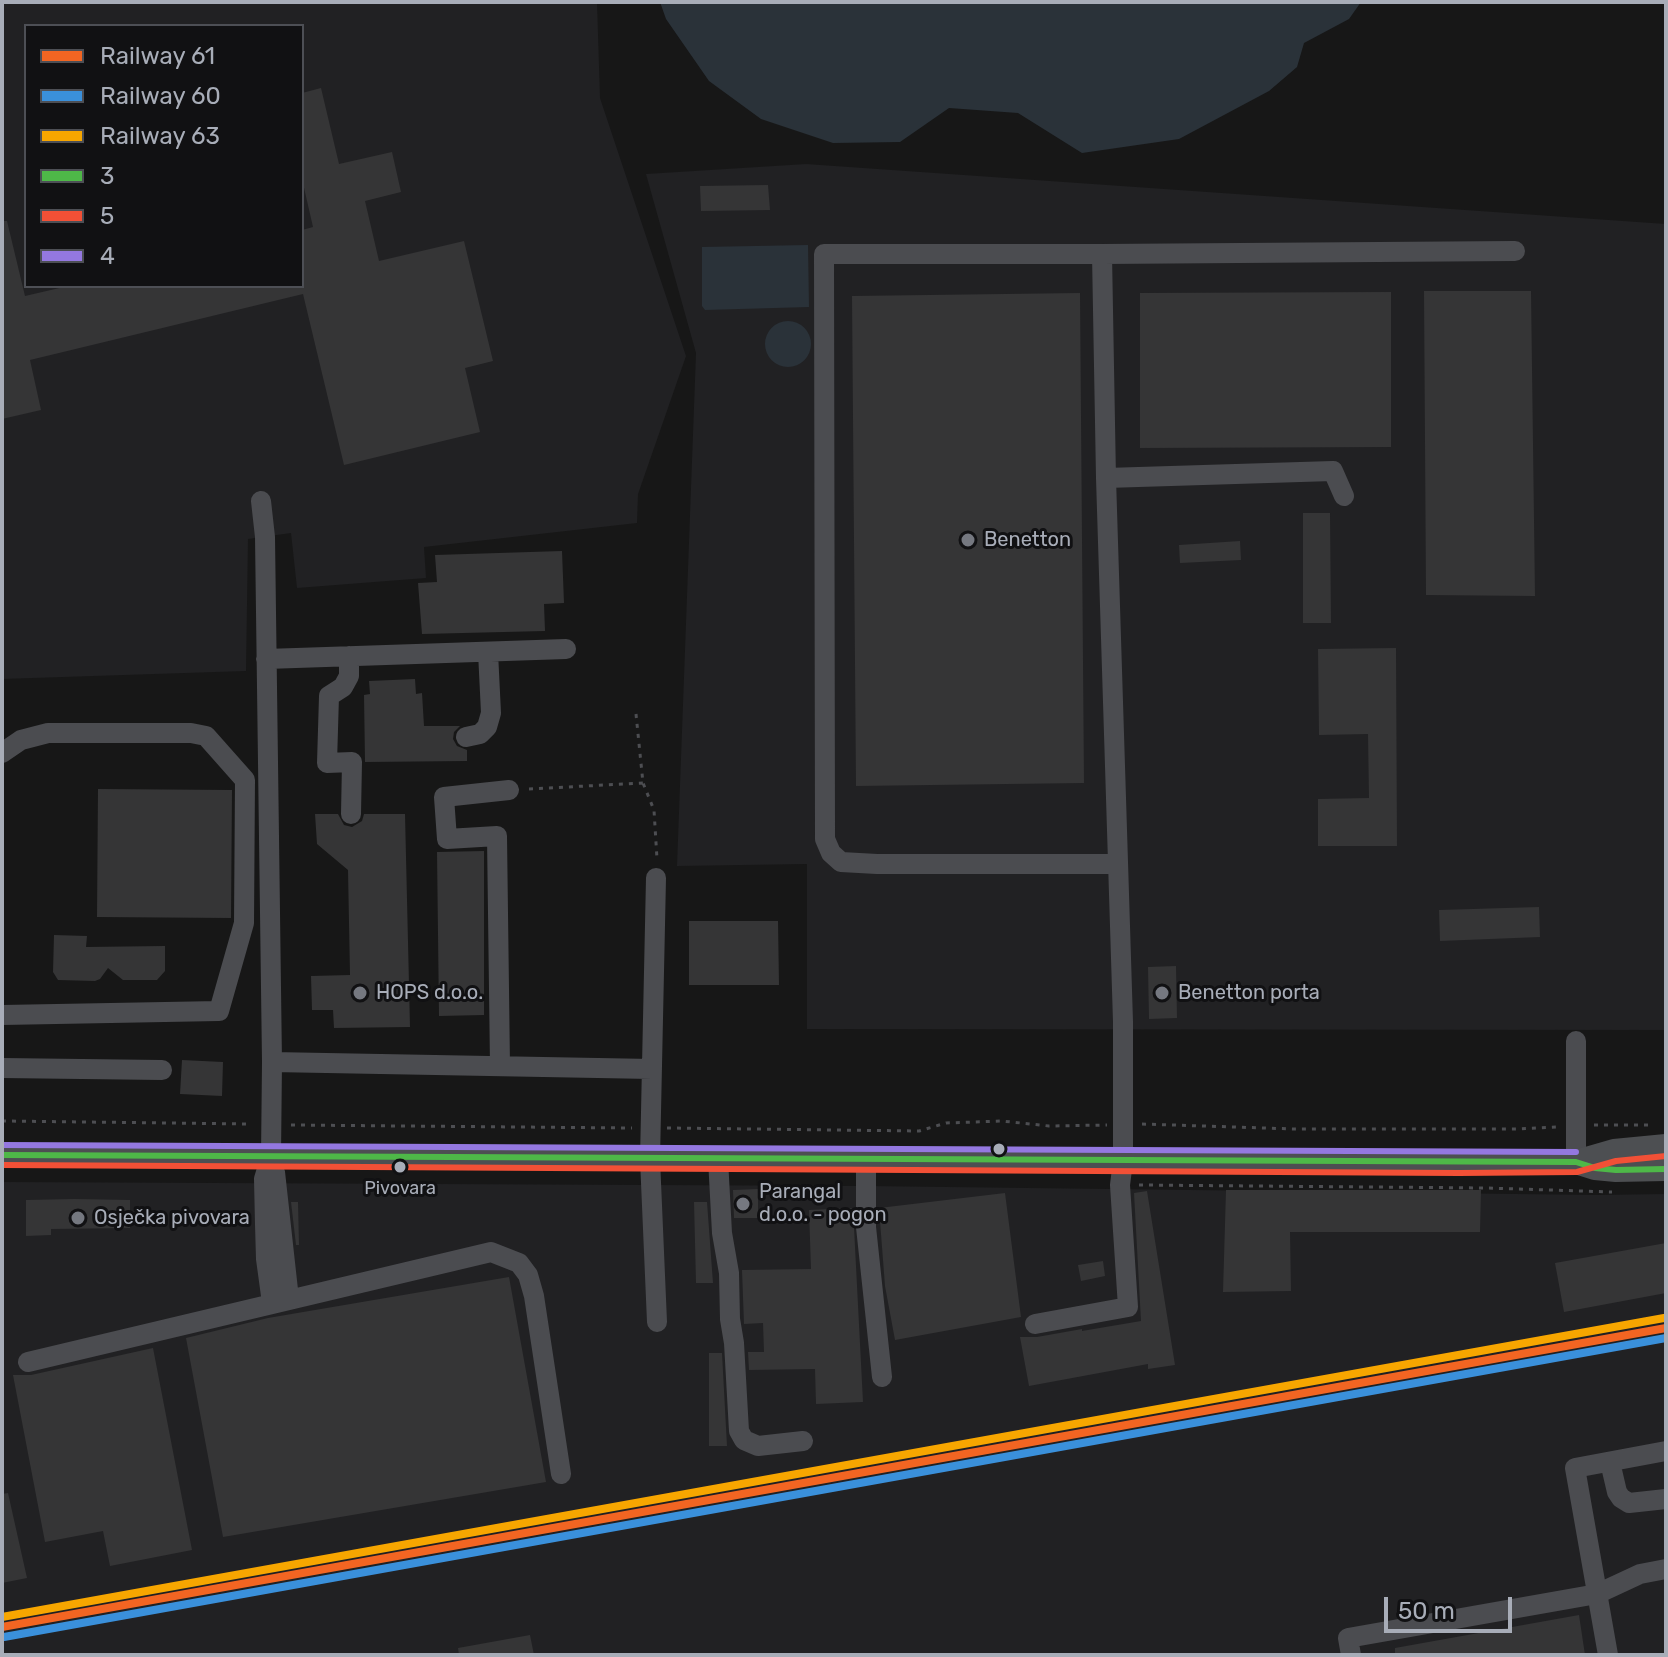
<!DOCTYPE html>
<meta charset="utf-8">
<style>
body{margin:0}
#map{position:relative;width:1668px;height:1657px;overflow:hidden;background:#171717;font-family:Rubik,sans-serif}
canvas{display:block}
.frame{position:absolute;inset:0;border:4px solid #a8adb8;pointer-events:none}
.legend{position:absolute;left:24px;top:24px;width:280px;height:264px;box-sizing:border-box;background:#111113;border:2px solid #4d4f55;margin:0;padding:10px 14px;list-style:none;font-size:24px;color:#a8adb8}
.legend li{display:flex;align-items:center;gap:16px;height:40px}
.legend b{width:40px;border:2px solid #4d4f55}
.scale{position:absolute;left:1384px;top:1597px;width:128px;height:36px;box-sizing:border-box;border:4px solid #a8adb8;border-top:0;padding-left:10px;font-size:24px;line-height:28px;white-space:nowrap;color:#a8adb8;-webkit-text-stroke:6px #111113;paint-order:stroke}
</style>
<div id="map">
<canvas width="1668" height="1657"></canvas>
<div class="frame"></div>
<ul class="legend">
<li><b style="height:10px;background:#f26522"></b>Railway 61</li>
<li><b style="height:10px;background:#3a90db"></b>Railway 60</li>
<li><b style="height:10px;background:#f7a600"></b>Railway 63</li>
<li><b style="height:10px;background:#4eb848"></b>3</li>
<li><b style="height:10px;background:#f25036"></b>5</li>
<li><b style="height:10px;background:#9478e0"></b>4</li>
</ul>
<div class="scale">50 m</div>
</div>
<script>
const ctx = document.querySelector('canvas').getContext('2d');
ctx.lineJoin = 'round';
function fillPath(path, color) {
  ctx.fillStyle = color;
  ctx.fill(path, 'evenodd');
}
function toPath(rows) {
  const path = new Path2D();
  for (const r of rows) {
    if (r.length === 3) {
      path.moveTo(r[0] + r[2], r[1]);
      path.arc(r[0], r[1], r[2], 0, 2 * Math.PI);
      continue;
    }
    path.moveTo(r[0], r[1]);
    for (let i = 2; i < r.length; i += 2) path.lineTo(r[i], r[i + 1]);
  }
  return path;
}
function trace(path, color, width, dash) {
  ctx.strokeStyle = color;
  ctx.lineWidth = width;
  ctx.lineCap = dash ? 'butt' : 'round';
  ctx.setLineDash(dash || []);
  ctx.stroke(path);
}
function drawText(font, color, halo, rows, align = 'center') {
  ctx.font = font + ' Rubik,sans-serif';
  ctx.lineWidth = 6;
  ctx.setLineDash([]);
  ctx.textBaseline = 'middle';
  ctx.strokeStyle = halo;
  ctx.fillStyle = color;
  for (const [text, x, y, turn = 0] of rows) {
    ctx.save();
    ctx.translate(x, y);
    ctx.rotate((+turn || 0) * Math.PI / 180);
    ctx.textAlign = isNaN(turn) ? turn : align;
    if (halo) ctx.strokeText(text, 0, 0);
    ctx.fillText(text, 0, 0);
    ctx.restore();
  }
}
fillPath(toPath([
 [2,2,597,2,600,98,686,356,638,494,637,523,424,547,426,578,297,588,291,533,248,539,246,671,2,679],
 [26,26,302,26,302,286,26,286],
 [806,164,1666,224,1666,1030,807,1029,807,864,677,866,696,353,646,174],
 [2,1182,866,1186,1597,1195,1666,1194,1666,1655,2,1655]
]), '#212123');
fillPath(toPath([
 [660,2,1361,2,1349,19,1304,43,1297,67,1269,91,1179,139,1082,153,1018,113,949,108,900,142,833,143,761,119,709,81,666,19],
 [808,245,809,307,705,310,702,306,702,247],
 [788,344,23]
]), '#2a3239');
fillPath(toPath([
 [321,88,339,164,392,152,401,192,365,201,379,261,464,241,493,361,465,368,480,432,344,465,303,294,30,360,41,410,2,419,2,221,7,221,25,296,68,286,302,286,302,230,313,227,302,179,302,93],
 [768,185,770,210,701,211,700,186],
 [1424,291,1531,291,1535,596,1426,595],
 [1391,292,1391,447,1140,448,1140,293],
 [1080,293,1084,783,856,786,852,296],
 [1303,513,1330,513,1331,623,1303,623],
 [1240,541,1241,560,1180,563,1179,545],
 [562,551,564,603,544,604,545,631,422,634,418,583,437,582,435,555],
 [1396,648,1397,846,1318,846,1318,799,1369,798,1368,734,1319,735,1318,649],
 [415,679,416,694,422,693,424,726,460,726,454,732,453,739,457,746,467,750,467,761,365,762,364,695,370,694,369,681],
 [98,789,232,790,231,918,97,917],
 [315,814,338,814,344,825,352,827,362,821,364,814,405,814,410,1027,334,1028,333,1010,312,1010,311,976,350,975,348,870,317,844],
 [484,851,484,1015,439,1016,437,852],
 [1539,907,1540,937,1440,941,1439,910],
 [689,921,778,921,779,985,689,985],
 [54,935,87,936,86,947,165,946,165,971,157,980,123,980,108,968,100,979,95,981,58,980,53,972],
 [1176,966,1177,1018,1149,1019,1148,967],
 [182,1060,223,1062,222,1096,180,1094],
 [758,1189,758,1218,734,1218,733,1190],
 [1226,1190,1481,1190,1480,1232,1290,1232,1291,1291,1223,1292],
 [1147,1191,1175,1365,1148,1369,1148,1364,1029,1386,1020,1337,1037,1337,1082,1329,1082,1331,1141,1321,1134,1193],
 [1005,1193,1021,1317,895,1340,885,1286,879,1208],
 [75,1199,130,1200,130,1228,51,1229,51,1235,26,1236,26,1200],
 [291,1202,298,1202,299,1245,296,1245],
 [694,1202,707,1202,713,1283,696,1283],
 [853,1208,863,1402,816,1404,815,1369,749,1370,748,1352,764,1352,763,1323,744,1324,742,1270,811,1269,809,1210],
 [1666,1243,1666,1293,1564,1312,1555,1263],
 [1103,1261,1105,1276,1081,1281,1078,1265],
 [509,1277,546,1482,223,1537,186,1338,268,1318],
 [153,1348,192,1550,110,1566,103,1531,45,1542,13,1375,31,1375],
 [709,1353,722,1353,727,1446,709,1446],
 [8,1493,27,1578,2,1583,2,1494],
 [1579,1615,1585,1655,1395,1655,1395,1648],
 [530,1635,534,1655,459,1655,458,1648]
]), '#353536');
trace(toPath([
 [636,714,643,783,654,810,657,859],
 [529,789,643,783],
 [2,1121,252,1124],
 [1142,1124,1295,1129,1518,1129,1558,1127],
 [291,1125,632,1128],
 [1594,1125,1650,1125],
 [667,1128,919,1131,946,1123,1002,1121,1049,1126,1107,1125],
 [1139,1185,1487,1188,1612,1192]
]), '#4d4e52', 3, [4, 6]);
trace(toPath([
 [1102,254,1515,251],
 [1106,478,1333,471,1344,496],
 [261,501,265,537,272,1062,271,1156,264,1179,265,1224,266,1259,272,1303],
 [349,656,349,676,343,687,329,696,327,763,352,762,351,814],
 [266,659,566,649],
 [466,737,480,734,487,727,491,713,488,652],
 [2,753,21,740,48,733,191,733,206,736,245,780,244,923,219,1011,2,1015],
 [656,878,650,1159,657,1322],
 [272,1062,652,1069],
 [500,1066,497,836,447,839,444,797,509,790],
 [2,1068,162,1070],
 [718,1159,722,1233,729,1273,730,1319,734,1343,739,1431,744,1440,758,1446,803,1441],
 [866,1160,866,1227,882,1377],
 [1576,1162,1576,1041],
 [275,1172,289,1299],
 [1035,1324,1128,1307,1120,1185,1123,1161,1123,1022,1106,478,1102,254,824,254,825,839,831,853,841,862,877,864,1118,864],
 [28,1362,491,1252,519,1263,528,1275,534,1296,561,1474],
 [1610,1462,1617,1492,1621,1498,1629,1503,1666,1499],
 [1351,1655,1348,1638,1597,1594,1640,1574,1666,1569],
 [1608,1655,1575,1468,1666,1451]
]), '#4b4c50', 20);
trace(toPath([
 [2,1155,1576,1162,1595,1168,1616,1170,1666,1169],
 [1576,1162,1614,1151,1666,1146]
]), '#4d4f52', 24);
trace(toPath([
 [2,1155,1576,1162,1595,1168,1616,1170,1666,1169]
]), '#4eb848', 6);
trace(toPath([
 [2,1165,1459,1173,1577,1172,1616,1161,1666,1156]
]), '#f25036', 6);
trace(toPath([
 [2,1145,1576,1152]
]), '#9478e0', 6);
trace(toPath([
 [2,1627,1666,1328]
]), '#f26522', 8);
trace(toPath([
 [4,1637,1666,1338]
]), '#3a90db', 8);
trace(toPath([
 [2,1617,1664,1318]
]), '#f7a600', 8);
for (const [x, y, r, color] of [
 [968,540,8,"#757880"],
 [360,993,8,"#757880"],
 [1162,993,8,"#757880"],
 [999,1149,7,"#a8adb8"],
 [400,1167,7,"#a8adb8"],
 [743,1204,8,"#757880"],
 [78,1218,8,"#757880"]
]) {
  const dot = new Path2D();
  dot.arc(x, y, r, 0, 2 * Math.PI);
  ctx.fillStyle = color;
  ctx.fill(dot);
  trace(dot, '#111113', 3);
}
drawText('18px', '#a8adb8', '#111113', [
 ["Pivovara",400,1189]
]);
drawText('20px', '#a8adb8', '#111113', [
 ["Benetton",984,540],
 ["HOPS d.o.o.",376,993],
 ["Benetton porta",1178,993],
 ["Parangal",759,1192],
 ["d.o.o. - pogon",759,1215],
 ["Osječka pivovara",94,1218]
], 'left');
</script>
